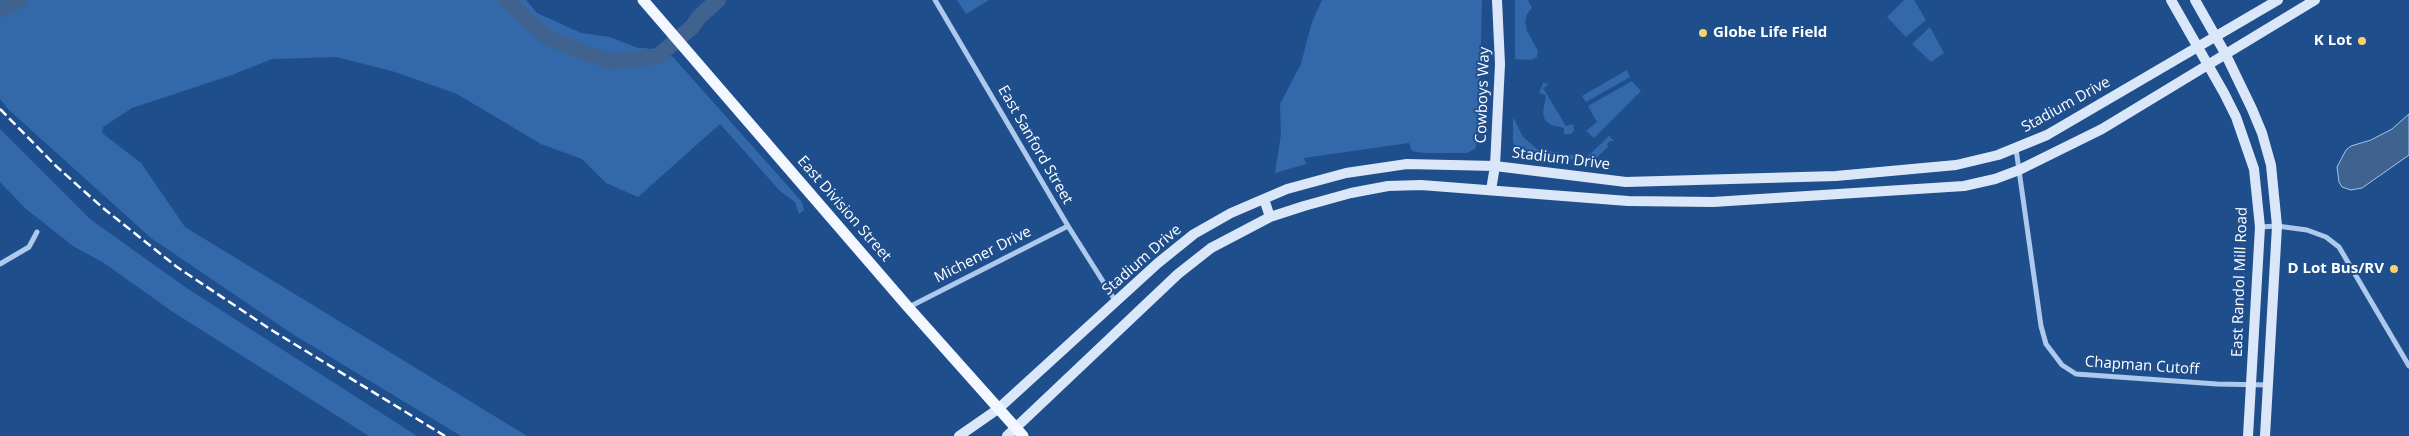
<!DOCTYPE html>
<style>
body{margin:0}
canvas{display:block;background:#1f4e8d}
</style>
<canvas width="2409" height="436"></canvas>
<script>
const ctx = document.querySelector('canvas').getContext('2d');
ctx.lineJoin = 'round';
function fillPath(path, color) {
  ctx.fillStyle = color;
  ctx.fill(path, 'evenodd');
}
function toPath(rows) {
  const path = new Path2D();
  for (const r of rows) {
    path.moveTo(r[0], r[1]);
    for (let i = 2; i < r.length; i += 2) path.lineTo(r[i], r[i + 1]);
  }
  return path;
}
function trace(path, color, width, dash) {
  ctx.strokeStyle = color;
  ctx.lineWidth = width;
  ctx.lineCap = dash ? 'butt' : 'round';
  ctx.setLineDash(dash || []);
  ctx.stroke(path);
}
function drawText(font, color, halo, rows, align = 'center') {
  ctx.font = font + ' "Open Sans",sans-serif';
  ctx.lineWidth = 4;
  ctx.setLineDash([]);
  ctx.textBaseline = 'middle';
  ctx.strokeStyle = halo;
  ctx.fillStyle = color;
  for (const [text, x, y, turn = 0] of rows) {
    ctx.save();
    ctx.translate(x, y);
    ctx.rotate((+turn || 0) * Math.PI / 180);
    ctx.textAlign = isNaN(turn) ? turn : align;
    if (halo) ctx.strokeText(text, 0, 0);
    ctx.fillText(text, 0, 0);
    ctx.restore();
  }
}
fillPath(toPath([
 [0,0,526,0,537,13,581,33,609,37,638,48,646,48,673,57,802,202,804,210,799,214,795,202,780,191,720,124,638,197,606,183,582,159,541,144,457,94,395,72,337,57,272,59,232,75,132,108,103,127,102,133,141,163,185,227,527,436,461,436,294,335,151,238,9,110,0,99],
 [957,0,989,0,966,14],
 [1322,0,1482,0,1479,134,1475,149,1467,153,1423,153,1412,151,1409,143,1304,158,1306,164,1275,173,1281,134,1280,104,1301,64,1312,22],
 [1515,0,1528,0,1532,8,1527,14,1525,22,1527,31,1538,51,1537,57,1531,60,1515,59],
 [1904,0,1914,0,1926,20,1906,37,1887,17],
 [1930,27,1944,53,1931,62,1912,44],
 [1627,70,1630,77,1586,102,1582,96],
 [1632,81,1641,91,1594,138,1586,131,1597,122,1588,106],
 [1543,83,1549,84,1543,88,1566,126,1573,124,1574,130,1571,134,1564,134,1564,128,1551,125,1545,120,1543,113,1546,95,1539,93],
 [1513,117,1523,137,1537,149,1577,156,1579,158,1577,160,1520,153,1513,142],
 [0,129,90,219,185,287,417,436,369,436,173,312,104,263,73,246,26,209,0,182],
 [1609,136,1614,141,1610,141,1607,144,1608,147,1592,162,1583,161]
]), '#3368ab');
const water = toPath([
 [2409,114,2409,155,2362,188,2351,190,2342,187,2339,182,2337,167,2346,150,2351,146,2371,140,2392,129,2409,114]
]);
fillPath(water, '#40628f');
trace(water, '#a1c4ee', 1);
trace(toPath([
 [506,0,547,37,582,52,613,62,658,56,692,27,699,17,718,0],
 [0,10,20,0]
]), '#40628f', 16);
trace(toPath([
 [935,0,1068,226,1116,302],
 [2016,149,2041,326,2046,344,2062,365,2076,374,2217,384,2268,385],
 [2260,227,2277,226,2307,230,2326,237,2339,247,2409,366],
 [0,264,29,247,37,232],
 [909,307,1068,226]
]), '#adc9ec', 5);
trace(toPath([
 [2171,0,2224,93,2236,117,2254,169,2260,227,2248,436],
 [2195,0,2225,53,2252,109,2262,133,2271,165,2277,226,2265,436],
 [1491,190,1495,166,1500,64,1497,0],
 [1264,199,1270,217],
 [959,436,998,409,1158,263,1194,234,1231,213,1287,189,1346,173,1407,164,1495,166,1626,182,1836,176,1956,165,1998,155,2047,135,2278,0],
 [1007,436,1178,274,1211,248,1270,217,1304,206,1351,193,1388,186,1421,185,1628,201,1713,202,1964,186,1995,179,2019,170,2102,129,2315,0]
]), '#d9e7f9', 10);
trace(toPath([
 [643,0,908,307,1023,436]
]), '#f3f7ff', 11);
trace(toPath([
 [0,109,57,167,103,208,177,267,273,331,445,436]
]), '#fff', 2.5, [9, 4]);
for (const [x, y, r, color] of [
 [1703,33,5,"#fad26d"],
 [2362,41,5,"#fad26d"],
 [2394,269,5,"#fad26d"]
]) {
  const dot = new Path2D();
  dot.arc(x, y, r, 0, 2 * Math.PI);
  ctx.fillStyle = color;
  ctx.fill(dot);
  trace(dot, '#1f4e8d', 2);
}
drawText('bold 15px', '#fff', '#1f4e8d', [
 ["Globe Life Field",1713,33,"left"],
 ["K Lot",2352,41],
 ["D Lot Bus/RV",2384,269]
], 'right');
drawText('15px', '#fff', '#1f4e8d', [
 ["Cowboys Way",1483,95,-88],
 ["Stadium Drive",2066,105,-29],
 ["East Sanford Street",1035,145,60],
 ["Stadium Drive",1561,159,7],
 ["East Division Street",844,209,49],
 ["Michener Drive",983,255,-27],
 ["Stadium Drive",1142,260,-41],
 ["East Randol Mill Road",2240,282,-88],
 ["Chapman Cutoff",2142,366,4]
]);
</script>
